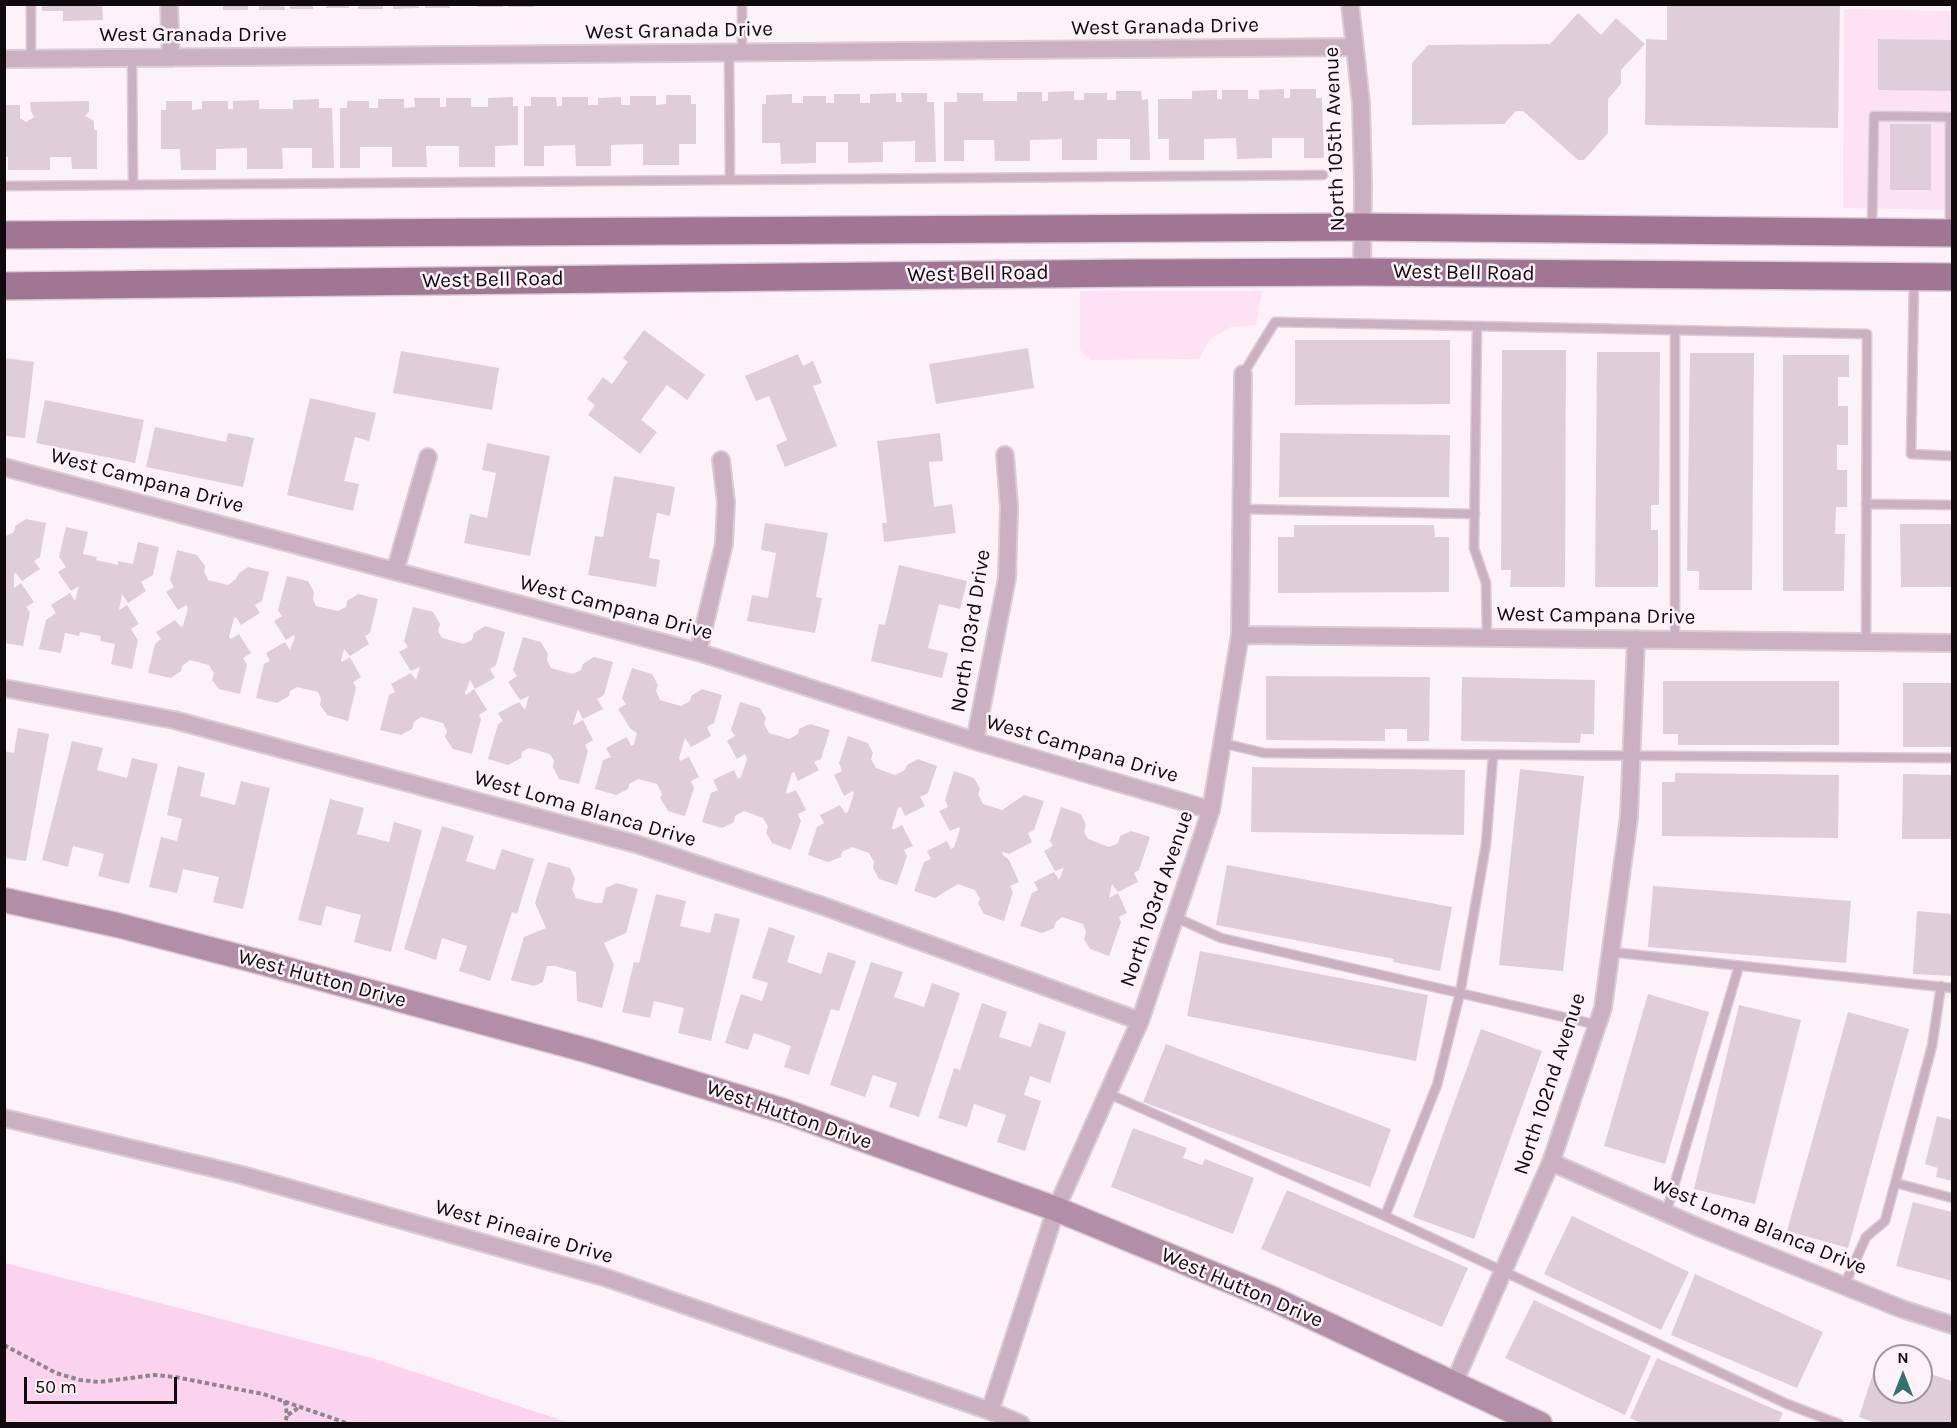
<!DOCTYPE html>
<style>
body{margin:0}
#map{position:relative;width:1957px;height:1428px;overflow:hidden;background:#fef2fa;font-family:Karla,sans-serif}
canvas{display:block}
.frame{position:absolute;inset:0;border:6px solid #100a0e;pointer-events:none}
.north{position:absolute;left:1873px;top:1344px;width:60px;height:60px;box-sizing:border-box;background:#fef2fa;border:2px solid #9f959c;border-radius:50%;rotate:0deg;font-size:16px;font-weight:700;line-height:24px;text-align:center;color:#100a0e}
.north::after{content:'';display:block;margin:auto;width:21px;height:27px;background:#2c746f;clip-path:polygon(50% 0,100% 100%,50% 72%,0 100%)}
.scale{position:absolute;left:24px;top:1377px;width:153px;height:27px;box-sizing:border-box;border:3px solid #100a0e;border-top:0;padding-left:8px;font-size:18px;line-height:21px;white-space:nowrap;color:#100a0e;-webkit-text-stroke:4px #fef2fa;paint-order:stroke}
</style>
<div id="map">
<canvas width="1957" height="1428"></canvas>
<div class="frame"></div>
<div class="north">N</div>
<div class="scale">50 m</div>
</div>
<script>
const ctx = document.querySelector('canvas').getContext('2d');
ctx.lineJoin = 'round';
function fillPath(path, color) {
  ctx.fillStyle = color;
  ctx.fill(path, 'evenodd');
}
function toPath(rows) {
  const path = new Path2D();
  for (const r of rows) {
    path.moveTo(r[0], r[1]);
    for (let i = 2; i < r.length; i += 2) path.lineTo(r[i], r[i + 1]);
  }
  return path;
}
function trace(path, color, width, dash) {
  ctx.strokeStyle = color;
  ctx.lineWidth = width;
  ctx.lineCap = dash ? 'butt' : 'round';
  ctx.setLineDash(dash || []);
  ctx.stroke(path);
}
function drawText(font, color, halo, rows, align = 'center') {
  ctx.font = font + ' Karla,sans-serif';
  ctx.lineWidth = 5;
  ctx.setLineDash([]);
  ctx.textBaseline = 'middle';
  ctx.strokeStyle = halo;
  ctx.fillStyle = color;
  for (const [text, x, y, turn = 0] of rows) {
    ctx.save();
    ctx.translate(x, y);
    ctx.rotate((+turn || 0) * Math.PI / 180);
    ctx.textAlign = isNaN(turn) ? turn : align;
    if (halo) ctx.strokeText(text, 0, 0);
    ctx.fillText(text, 0, 0);
    ctx.restore();
  }
}
fillPath(toPath([
 [1844,9,1952,11,1952,210,1843,208],
 [1080,291,1262,291,1256,325,1231,327,1209,340,1199,359,1090,360,1080,350]
]), '#fde2f4');
fillPath(toPath([
 [5,1263,372,1358,570,1423,5,1423]
]), '#fbd3ee');
fillPath(toPath([
 [42,4,102,4,103,20,63,21,63,11,42,11],
 [223,4,248,4,248,10,223,10],
 [259,4,284,4,285,10,259,10],
 [290,4,313,4,313,9,290,9],
 [326,4,349,4,349,8,326,8],
 [358,4,383,4,383,9,358,9],
 [393,4,419,4,419,8,393,9],
 [425,4,450,4,450,8,425,8],
 [477,4,503,4,503,7,477,7],
 [508,4,534,4,534,7,508,7],
 [1667,4,1840,4,1838,128,1645,125,1646,39,1667,40],
 [1578,13,1601,35,1616,18,1645,44,1621,70,1621,84,1608,99,1608,133,1584,160,1578,160,1523,111,1516,111,1504,124,1412,125,1412,63,1428,45,1550,44],
 [1878,39,1952,40,1952,91,1878,90],
 [1284,89,1284,98,1290,98,1290,89,1316,89,1316,98,1322,98,1324,158,1304,158,1304,138,1272,138,1272,158,1237,159,1236,138,1204,139,1204,160,1169,160,1169,139,1158,139,1158,99,1192,99,1192,91,1217,90,1217,99,1222,99,1222,90,1248,90,1248,99,1259,99,1259,90],
 [1074,91,1074,100,1084,100,1084,93,1107,93,1107,100,1116,100,1116,91,1141,91,1142,100,1148,99,1150,160,1130,160,1130,139,1097,139,1097,160,1062,160,1062,139,1030,140,1030,161,995,161,994,140,964,140,964,161,944,161,944,102,957,102,957,93,983,93,983,101,1017,101,1017,92,1042,92,1042,101,1048,101,1048,92],
 [896,93,896,102,902,102,901,93,927,93,927,102,934,102,936,162,915,162,915,141,883,142,883,162,848,163,848,142,816,142,816,163,781,164,780,143,762,143,762,104,766,104,766,95,792,94,792,103,803,103,803,96,826,96,826,103,834,103,834,94,860,94,860,103,870,103,870,94],
 [666,95,691,95,691,104,696,104,696,144,679,144,679,165,643,165,643,144,611,145,611,166,576,166,575,145,544,146,544,166,524,166,524,106,531,106,531,97,556,97,557,106,562,106,562,97,588,97,588,105,598,105,598,98,621,97,621,105,630,105,630,96,656,96,656,105,666,104],
 [513,97,513,106,518,106,518,145,495,146,495,167,459,167,459,146,426,146,427,167,392,167,392,147,360,147,360,168,340,168,340,108,347,108,347,101,369,101,369,108,378,108,378,99,404,99,404,108,415,107,414,98,440,98,440,107,446,107,446,98,471,98,471,107,488,107,488,98],
 [319,99,319,108,332,108,334,168,312,168,312,148,282,148,283,169,247,169,247,148,216,149,216,170,181,170,180,149,161,149,161,110,166,110,166,101,192,101,192,110,202,109,202,101,228,101,228,109,233,109,233,101,259,100,259,109,293,109,293,100],
 [89,101,89,111,85,116,94,121,94,130,97,130,97,169,72,169,71,157,50,157,50,170,8,170,8,157,4,157,4,105,20,105,20,118,26,122,34,117,31,111,30,102],
 [1890,124,1931,124,1931,190,1890,190],
 [644,330,705,375,687,400,667,385,641,420,657,432,640,454,588,415,595,405,587,399,603,377,612,384,628,362,623,358],
 [1295,340,1450,340,1450,404,1295,405],
 [1028,348,1034,388,936,404,929,364],
 [1502,350,1566,350,1565,587,1510,587,1511,570,1501,570],
 [401,351,499,368,492,410,393,393],
 [1597,352,1660,352,1659,505,1651,505,1651,530,1658,530,1658,587,1595,587],
 [1690,353,1754,353,1752,590,1699,590,1699,571,1687,571],
 [798,354,803,366,813,361,822,383,813,386,837,446,785,467,776,445,787,440,769,396,756,401,745,376],
 [1783,355,1849,355,1849,377,1838,377,1838,406,1848,406,1848,445,1837,445,1837,470,1847,470,1847,507,1836,507,1835,534,1845,534,1844,591,1783,591],
 [5,358,34,362,25,438,5,436],
 [310,398,376,413,369,441,355,437,344,481,359,484,353,511,287,495],
 [45,400,144,420,135,463,36,443],
 [155,427,226,442,228,433,254,438,243,487,146,467],
 [940,433,943,461,929,462,934,507,952,504,956,533,884,542,882,523,887,523,877,441],
 [1280,433,1450,435,1449,497,1279,497],
 [487,443,550,456,530,556,464,543,470,514,487,518,496,473,482,470],
 [614,476,675,487,670,516,657,513,649,558,660,560,656,587,588,575,595,536,603,537],
 [26,519,46,523,40,557,34,561,40,569,22,581,16,573,14,574,14,588,21,583,34,602,26,607,30,612,23,646,4,643,4,537,14,532,15,526],
 [765,523,828,533,816,597,822,598,815,633,747,621,752,595,768,598,776,553,761,550],
 [1900,524,1952,524,1952,587,1901,587],
 [1294,525,1434,525,1435,537,1449,537,1449,592,1278,593,1278,537,1294,537],
 [66,527,88,532,83,554,97,557,96,560,118,565,118,561,133,564,138,542,159,547,153,575,141,582,146,591,128,603,122,594,119,610,127,605,139,624,131,629,138,640,132,669,111,664,115,644,100,641,101,636,80,632,79,636,65,633,61,653,39,649,46,620,56,613,51,605,70,593,75,601,79,586,71,591,58,572,66,567,59,557],
 [177,550,197,555,205,566,204,571,208,580,228,585,236,579,238,574,248,567,269,572,262,601,255,605,260,613,241,625,236,617,234,618,229,637,231,639,239,634,251,653,243,658,247,665,240,694,219,689,212,680,214,673,209,665,190,660,182,666,181,671,171,678,148,673,155,644,161,639,156,632,175,620,181,627,183,626,188,608,186,605,178,610,166,592,174,587,170,580],
 [899,565,967,581,960,609,939,604,928,648,948,653,942,678,871,661,879,624,885,625],
 [287,576,308,581,314,592,313,599,316,606,338,611,346,607,347,601,358,594,378,599,370,633,365,636,369,644,350,656,344,649,341,660,342,662,350,657,361,677,353,682,356,688,348,721,327,715,320,705,321,699,318,692,297,687,290,691,289,696,277,703,256,698,264,664,270,661,266,653,285,642,290,650,295,637,294,635,286,640,274,621,282,616,278,610],
 [413,607,433,612,440,624,438,631,442,638,464,644,472,640,474,633,485,626,505,632,496,665,490,669,495,678,475,689,470,680,465,693,466,695,474,689,487,710,479,715,481,719,472,754,453,749,445,737,447,731,443,723,421,717,414,722,412,729,401,735,380,730,389,695,395,692,391,684,411,673,416,680,420,667,411,671,399,652,408,647,404,641],
 [523,637,541,642,548,654,547,660,551,668,573,674,581,670,583,664,594,657,613,662,604,695,597,699,603,709,583,719,578,709,573,724,574,725,583,720,593,740,585,745,588,751,579,784,559,779,553,767,554,761,550,754,529,748,522,752,521,758,508,765,488,759,498,724,503,721,498,713,519,702,525,710,529,696,520,700,508,682,517,676,513,670],
 [632,668,652,674,658,685,656,691,660,700,681,706,690,701,691,696,702,689,722,695,714,723,707,727,711,736,691,747,685,738,679,758,680,761,689,757,699,777,691,781,694,788,685,816,668,811,660,798,662,794,657,784,638,779,629,784,628,789,616,795,595,789,603,760,611,757,606,748,627,737,631,746,634,744,637,733,630,728,618,709,626,704,622,698],
 [1266,676,1430,677,1429,741,1407,741,1407,729,1385,729,1385,741,1266,740],
 [1462,677,1595,680,1594,734,1581,734,1580,743,1461,741],
 [1663,681,1839,681,1839,745,1678,745,1678,734,1663,734],
 [1903,683,1952,683,1952,747,1903,747],
 [740,702,760,708,766,718,764,724,769,733,789,739,798,734,799,729,810,724,830,730,821,759,814,762,819,770,798,781,794,772,792,773,786,792,787,794,796,790,806,810,798,814,801,821,791,850,772,843,766,833,768,827,763,818,744,811,735,816,734,822,722,828,702,822,711,793,718,790,713,780,734,770,738,779,741,777,747,759,745,754,737,759,727,741,735,736,731,730],
 [18,728,49,734,26,861,4,858,4,751,14,753],
 [848,736,868,743,873,753,871,759,876,768,895,775,905,770,907,765,918,759,937,766,928,793,920,797,925,806,905,816,901,807,898,808,892,827,893,830,902,825,913,846,904,850,907,856,897,885,879,879,873,868,874,862,869,853,852,847,842,852,841,857,828,862,808,855,817,827,824,823,820,815,840,805,845,813,848,812,854,793,853,791,844,796,834,775,842,771,839,763],
 [72,741,103,748,97,770,127,778,132,758,158,764,129,884,98,876,104,854,73,846,68,867,42,860],
 [178,766,205,773,200,796,235,805,241,781,270,788,243,909,213,902,219,877,183,869,177,893,149,887,161,837,177,841,182,819,167,815],
 [1252,767,1465,770,1464,835,1251,832],
 [1520,769,1584,776,1563,971,1499,965],
 [954,771,974,778,980,789,978,794,983,804,1002,810,1024,795,1044,801,1034,830,1028,833,1032,842,1009,854,1003,852,1002,854,1009,860,1019,882,1010,886,1013,892,1004,921,984,914,978,903,980,899,975,890,958,884,935,898,914,891,924,862,931,859,927,851,947,841,951,849,954,847,960,829,959,827,950,831,939,811,948,807,945,800],
 [1675,773,1839,775,1838,838,1662,836,1662,782,1675,782],
 [1903,774,1952,775,1952,839,1902,839],
 [330,799,364,808,357,834,389,842,394,822,422,830,391,952,354,942,361,915,326,906,321,926,298,920],
 [1061,807,1081,814,1086,825,1084,832,1088,839,1109,847,1118,843,1120,836,1131,831,1150,837,1139,870,1134,873,1138,882,1118,892,1112,884,1109,898,1118,893,1127,913,1119,917,1121,922,1109,956,1090,949,1084,939,1086,932,1083,924,1062,917,1056,922,1054,928,1042,933,1020,926,1032,893,1038,890,1034,882,1054,872,1059,880,1064,868,1055,871,1044,851,1053,846,1050,841],
 [442,826,474,836,466,861,495,870,502,849,534,859,517,914,512,912,490,981,459,971,467,946,442,938,436,960,404,949],
 [548,862,570,868,575,879,572,889,576,898,595,903,602,903,606,888,617,883,638,889,626,933,604,943,614,965,602,1008,577,1001,576,972,555,966,547,966,543,982,534,986,511,980,524,937,546,928,535,903],
 [1227,865,1452,907,1440,971,1393,962,1394,959,1216,925],
 [1653,886,1851,901,1846,963,1648,947],
 [656,894,686,901,680,926,710,933,715,913,740,919,711,1041,678,1033,684,1008,654,1001,650,1018,622,1012,634,962,639,963],
 [1917,911,1952,914,1952,976,1913,974],
 [769,927,795,936,787,962,821,974,828,952,856,961,839,1011,831,1009,809,1075,784,1067,791,1046,754,1033,748,1050,725,1043,741,994,762,1001,768,983,752,978],
 [1200,951,1428,995,1416,1061,1187,1016],
 [871,962,903,972,894,997,924,1007,932,983,960,993,919,1117,889,1107,897,1083,873,1075,865,1097,830,1085],
 [1648,994,1709,1012,1665,1164,1604,1146],
 [982,1003,1007,1012,999,1037,1031,1047,1039,1023,1066,1032,1050,1083,1030,1076,1024,1095,1041,1101,1025,1151,997,1142,1006,1115,974,1104,967,1127,938,1118,954,1068,960,1070],
 [1739,1005,1801,1020,1755,1204,1694,1189],
 [1848,1012,1909,1029,1848,1248,1787,1231],
 [1481,1029,1542,1051,1474,1239,1413,1217],
 [1166,1044,1391,1129,1370,1187,1143,1102],
 [1937,1116,1952,1120,1952,1181,1936,1177,1938,1168,1925,1164],
 [1133,1128,1187,1148,1183,1158,1202,1165,1205,1159,1254,1178,1233,1234,1111,1187],
 [1287,1190,1468,1268,1442,1327,1261,1249],
 [1913,1202,1952,1212,1952,1281,1896,1266],
 [1572,1216,1689,1272,1661,1330,1544,1274],
 [1695,1274,1823,1332,1797,1388,1671,1335],
 [1534,1300,1651,1356,1625,1415,1505,1358],
 [1657,1358,1783,1413,1778,1424,1643,1424,1630,1418],
 [1878,1358,1885,1360,1885,1392,1921,1392,1921,1371,1952,1381,1952,1424,1878,1424,1859,1417]
]), '#e0cdda');
const lane = toPath([
 [31,4,31,59],
 [729,53,730,180],
 [742,53,742,4],
 [132,58,133,185],
 [4,186,1323,175],
 [1872,229,1874,116,1952,117],
 [1950,230,1950,117],
 [1914,280,1911,454,1952,456],
 [1477,326,1474,548,1486,583,1487,638],
 [1243,374,1275,322,1867,334,1866,642],
 [1866,504,1952,505],
 [1242,509,1475,514],
 [1675,640,1675,330],
 [1222,743,1264,753,1952,758],
 [1175,917,1221,938,1598,1025],
 [1610,952,1952,988],
 [1107,1093,1385,1216,1787,1404,1839,1424],
 [1896,1183,1952,1198],
 [1666,1213,1739,966],
 [1385,1216,1437,1085,1460,993,1486,844,1493,756],
 [1844,1286,1866,1237,1885,1221,1932,1046,1941,986]
]);
const street = toPath([
 [169,4,171,58],
 [1350,4,1361,103,1363,184,1362,272],
 [4,59,1354,47],
 [4,467,698,652,975,741,1211,810],
 [395,571,428,457],
 [1240,635,1952,643],
 [698,652,724,544,726,502,721,460],
 [4,688,174,720,636,844,826,907,1140,1021],
 [975,741,1007,578,1009,507,1005,455],
 [4,1118,242,1175,604,1277,990,1411,1021,1424],
 [1551,1162,1700,1228,1902,1309,1952,1325],
 [1454,1383,1551,1162,1603,1008,1629,817,1636,639],
 [990,1411,1056,1209,1140,1021,1211,810,1240,635,1243,374]
]);
const secondary = toPath([
 [4,900,117,925,260,962,589,1051,784,1111,1056,1209,1271,1298,1540,1424]
]);
const primary = toPath([
 [4,235,1362,227,1952,233],
 [4,286,1134,273,1362,272,1952,277]
]);
trace(lane, '#d8cdd4', 11);
trace(street, '#d8cdd4', 20);
trace(secondary, '#d8cdd4', 27);
trace(primary, '#d8cdd4', 30);
trace(toPath([
 [4,1345,56,1373,80,1380,99,1382,154,1375,175,1377,263,1394,349,1424],
 [285,1401,287,1415,285,1424],
 [288,1415,301,1406]
]), '#8f868c', 4, [4.5, 3]);
trace(lane, '#cab0c1', 8);
trace(street, '#cab0c1', 16);
trace(secondary, '#b38ea7', 24);
trace(primary, '#a17594', 27);
drawText('21px', '#100a0e', '#fef2fa', [
 ["West Granada Drive",1165,27,-1],
 ["West Granada Drive",679,31,-1],
 ["West Granada Drive",193,35],
 ["North 105th Avenue",1335,139,-92],
 ["West Bell Road",1464,273,1],
 ["West Bell Road",978,274,-1],
 ["West Bell Road",493,280,-1],
 ["West Campana Drive",147,481,15],
 ["West Campana Drive",616,608,15],
 ["West Campana Drive",1596,616,1],
 ["North 103rd Drive",971,631,-81],
 ["West Campana Drive",1082,749,16],
 ["West Loma Blanca Drive",585,809,16],
 ["North 103rd Avenue",1157,899,-71],
 ["West Hutton Drive",322,979,15],
 ["North 102nd Avenue",1550,1084,-72],
 ["West Hutton Drive",789,1115,19],
 ["West Loma Blanca Drive",1759,1226,22],
 ["West Pineaire Drive",524,1232,16],
 ["West Hutton Drive",1242,1288,23]
]);
</script>
